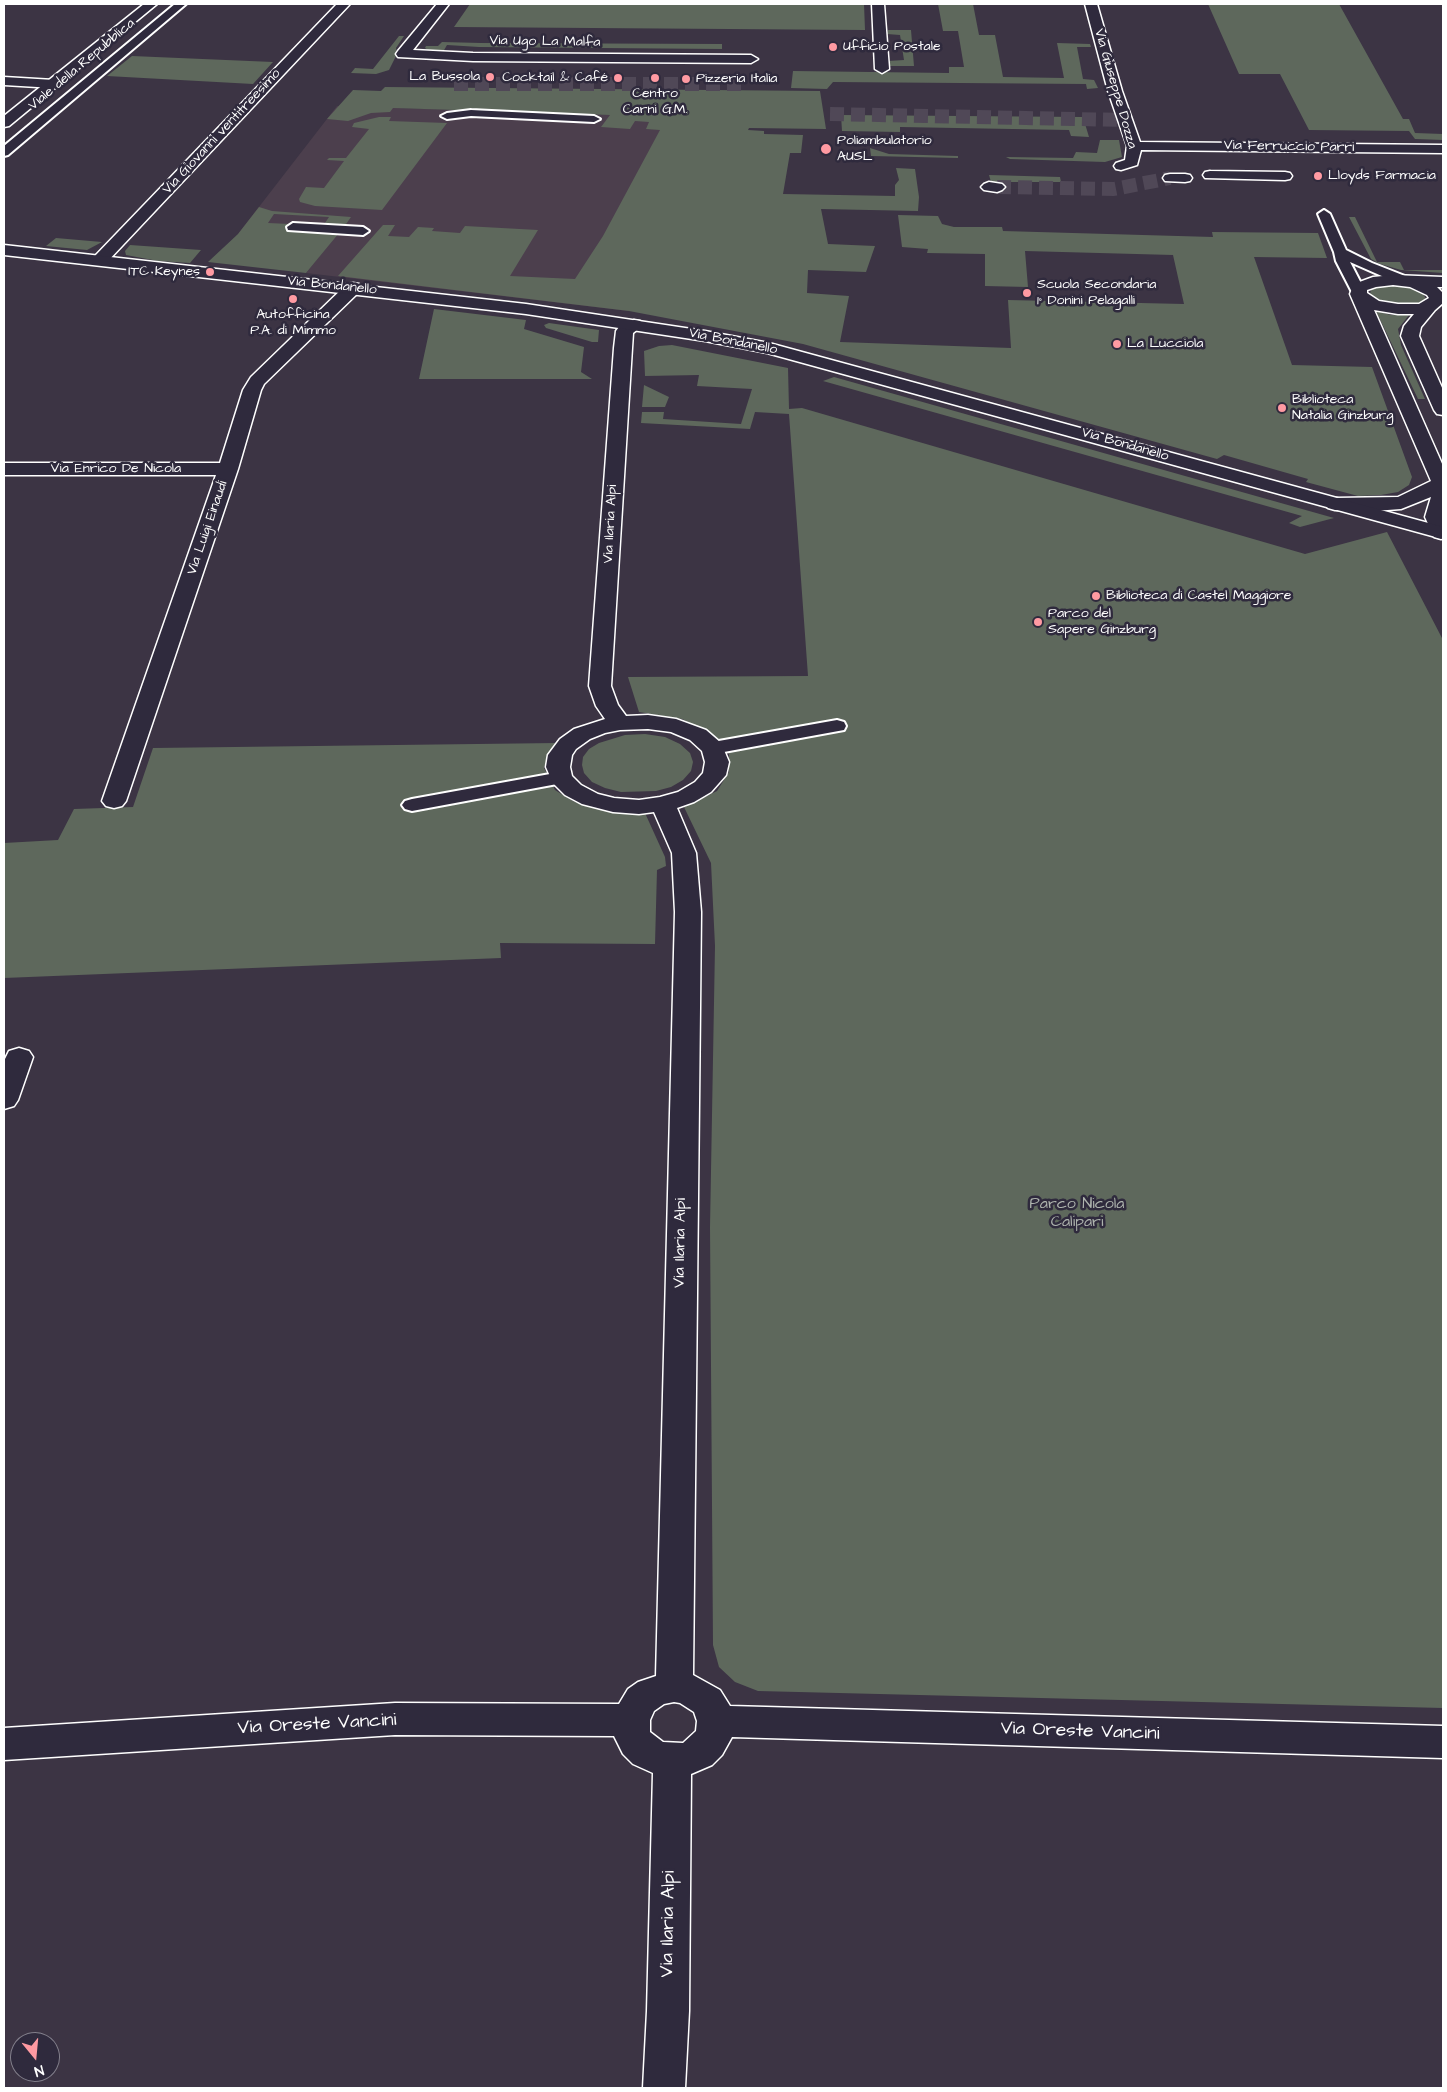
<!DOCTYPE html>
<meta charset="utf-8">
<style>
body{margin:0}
#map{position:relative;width:1447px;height:2092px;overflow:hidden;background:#3c3444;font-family:"Architects Daughter",sans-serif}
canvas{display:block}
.frame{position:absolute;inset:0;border:5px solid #fff;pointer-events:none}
.north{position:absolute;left:10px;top:2032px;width:50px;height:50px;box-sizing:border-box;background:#2f2a3d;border:1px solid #827f8b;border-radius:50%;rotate:163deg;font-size:14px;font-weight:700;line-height:20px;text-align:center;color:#fff}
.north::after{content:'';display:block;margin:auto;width:18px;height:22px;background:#ff9aa2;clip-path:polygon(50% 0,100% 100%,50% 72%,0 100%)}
</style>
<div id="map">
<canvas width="1447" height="2092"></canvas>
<div class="frame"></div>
<div class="north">N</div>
</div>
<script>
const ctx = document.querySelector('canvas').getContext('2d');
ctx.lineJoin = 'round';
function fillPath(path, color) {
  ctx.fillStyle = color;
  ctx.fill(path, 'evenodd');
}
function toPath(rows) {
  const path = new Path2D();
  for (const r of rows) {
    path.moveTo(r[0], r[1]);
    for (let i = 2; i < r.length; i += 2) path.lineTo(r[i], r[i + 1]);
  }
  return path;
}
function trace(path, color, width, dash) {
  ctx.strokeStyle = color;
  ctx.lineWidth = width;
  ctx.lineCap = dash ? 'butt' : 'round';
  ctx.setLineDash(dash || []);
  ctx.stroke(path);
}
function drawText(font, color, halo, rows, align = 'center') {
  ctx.font = font + ' "Architects Daughter",sans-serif';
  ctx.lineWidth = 5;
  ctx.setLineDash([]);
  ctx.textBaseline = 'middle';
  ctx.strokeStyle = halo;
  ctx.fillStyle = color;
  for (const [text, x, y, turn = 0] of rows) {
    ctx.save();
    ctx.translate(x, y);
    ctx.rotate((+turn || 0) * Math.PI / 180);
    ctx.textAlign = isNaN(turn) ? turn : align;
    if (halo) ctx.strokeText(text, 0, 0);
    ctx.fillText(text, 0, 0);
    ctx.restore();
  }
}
fillPath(toPath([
 [337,106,706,118,629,311,306,273,332,241,238,234]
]), '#4c3f4d');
fillPath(toPath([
 [470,4,864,4,865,30,454,27],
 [938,4,973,4,979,35,995,35,1003,77,1064,78,1057,43,1090,44,1091,47,1077,47,1083,79,1094,80,1098,88,1087,89,1086,84,833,82,827,89,791,88,793,71,949,73,949,67,964,67,958,31,943,31],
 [1208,4,1339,4,1403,119,1409,119,1415,133,1443,134,1443,140,1415,139,1409,131,1309,130,1280,74,1239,74],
 [888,30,911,30,914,66,888,66,888,61,904,60,900,35,887,34],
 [399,36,404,36,396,48,397,54,389,70,376,74,351,73,355,68,373,69],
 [442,42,481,43,722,44,722,49,479,47,447,45,443,52,428,50,425,48,426,46,438,46],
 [132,56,273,62,253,84,107,76],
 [385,87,820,91,826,129,749,128,748,130,764,131,764,134,803,135,801,153,790,153,783,194,895,196,895,185,899,180,896,168,915,169,919,197,918,211,821,209,828,244,875,246,866,272,808,270,807,293,849,296,840,342,1011,348,1008,300,1184,304,1173,255,1025,251,1028,287,985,286,985,254,927,253,928,249,902,247,898,215,938,216,942,224,954,227,1002,227,1003,231,1213,237,1212,232,1318,233,1327,258,1254,257,1292,365,1372,367,1412,477,1409,485,1398,492,1381,495,1358,496,1306,482,1308,479,1224,455,1217,459,803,344,629,311,338,276,383,225,395,225,388,236,409,237,418,227,434,228,432,231,460,233,465,226,538,230,510,276,575,279,603,236,660,130,646,129,649,122,635,121,630,129,601,127,610,115,393,108,390,112,371,113,348,121,327,119,353,90,381,91],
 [841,115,1083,117,1089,137,1071,136,1069,130,900,127,900,132,842,131],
 [379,117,391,117,389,121,447,123,382,210,315,206,300,202,299,199,306,187,324,188,344,161,327,160,329,158,346,158,369,129,352,127,354,123],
 [1100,140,1119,140,1122,157,1105,162,1010,159,1006,157,1073,158,1076,152,1097,153],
 [870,148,889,154,958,156,958,158,871,156],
 [989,175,1060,177,1061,182,991,182],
 [259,207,272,211,351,217,344,227,323,226,329,217,274,214,268,223,290,224,286,230,339,233,306,273,208,262,238,234],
 [1349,217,1355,217,1377,262,1400,262,1404,270,1443,270,1443,273,1401,270,1380,264,1371,259],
 [56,238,102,242,87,250,46,246],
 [130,245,201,250,190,263,158,261,126,255,125,251],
 [1397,285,1415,288,1422,292,1426,299,1424,302,1410,305,1384,303,1372,297,1370,294,1371,290,1381,286],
 [434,309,526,320,524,329,584,347,581,372,592,379,419,379],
 [1376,311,1391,315,1409,315,1398,329,1401,345,1425,399,1418,399],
 [549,323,599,330,598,342,592,342,546,328,544,325],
 [672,345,788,368,789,409,802,408,1305,554,1387,532,1443,640,1443,1708,758,1691,735,1682,719,1667,713,1645,710,1227,715,946,711,863,684,807,717,791,729,772,729,754,715,736,682,719,639,712,628,677,808,676,789,414,755,412,750,429,641,423,642,412,664,412,663,419,741,424,752,389,697,386,699,375,645,376,644,351,659,346],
 [834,377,1334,518,1300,527,1289,523,1302,516,823,381],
 [644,385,669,397,665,407,642,407],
 [645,734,665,737,680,744,690,753,693,762,691,771,683,780,671,787,656,791,621,792,605,788,592,782,584,773,582,765,583,757,589,749,599,743,625,735],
 [557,743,548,754,544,768,555,790,573,801,594,808,624,814,645,813,665,857,666,866,657,870,655,944,500,943,501,958,4,978,4,843,58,840,74,809,133,807,153,748]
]), '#5e685c');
trace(toPath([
 [454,84,747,84],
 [830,114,1125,120],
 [997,187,1114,189,1170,178]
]), '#504857', 14, [14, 7]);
const lane = toPath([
 [175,4,186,4,8,155,4,156,4,146,175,4],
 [471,110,594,116,600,119,594,122,471,116,447,119,441,116,447,113,471,110],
 [1324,210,1330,214,1346,250,1372,263,1410,278,1412,281,1410,284,1400,284,1350,262,1365,291,1363,294,1353,294,1336,261,1334,252,1318,214,1324,210],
 [293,223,363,227,369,231,363,235,288,230,287,227,293,223],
 [837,720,844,722,846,726,844,730,713,754,706,752,704,748,706,744,713,742,837,720],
 [561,772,568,774,571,778,568,782,412,811,405,809,402,805,405,801,412,799,561,772]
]);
const street = toPath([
 [337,4,350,4,106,263,94,263,92,260,94,257,337,4],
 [437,4,449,4,413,50,473,53,751,55,758,59,751,63,473,61,398,57,396,54,398,51,437,4],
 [872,4,884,4,889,69,882,73,875,69,872,4],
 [1085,4,1097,4,1122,91,1140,142,1443,145,1443,153,1141,150,1137,165,1121,170,1116,169,1114,166,1116,163,1125,160,1127,146,1108,91,1085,4],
 [4,77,54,80,61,84,54,88,4,85,4,77],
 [1210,171,1285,172,1290,173,1292,176,1290,179,1285,180,1205,178,1203,175,1205,172,1210,171],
 [1170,174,1185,174,1190,175,1192,178,1190,181,1185,182,1165,181,1163,178,1165,175,1170,174],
 [989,182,1002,184,1005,187,1002,190,997,192,984,190,981,187,984,184,989,182],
 [1393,275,1443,277,1443,287,1437,287,1443,293,1443,303,1435,310,1421,327,1419,336,1443,390,1443,415,1437,414,1434,410,1401,336,1404,326,1414,314,1398,314,1374,310,1443,466,1443,538,1441,539,1434,537,1425,517,1431,497,1401,509,1374,511,1335,510,1328,508,1325,504,1328,500,1335,498,1398,497,1431,481,1350,294,1354,284,1373,277,1393,275],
 [1393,285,1410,287,1427,295,1429,298,1419,304,1398,304,1379,301,1367,293,1367,290,1376,287,1393,285],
 [353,283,359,284,361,288,359,292,264,384,261,390,238,469,126,801,122,806,114,808,106,806,102,801,216,475,4,475,4,463,220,463,243,390,251,377,347,284,353,283],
 [634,320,640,321,643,325,633,333,632,348,611,686,618,705,626,716,648,715,676,719,706,730,721,743,729,762,726,775,711,792,694,802,677,808,696,853,701,912,693,1675,720,1690,730,1706,1443,1726,1443,1758,732,1737,722,1755,712,1765,691,1774,689,2011,685,2088,643,2088,647,2011,653,1773,633,1764,623,1754,614,1736,395,1735,4,1760,4,1728,395,1703,619,1704,628,1689,638,1682,656,1676,675,912,672,853,654,812,639,814,613,812,582,804,565,795,553,783,546,767,548,755,560,739,574,729,605,719,596,706,589,686,614,348,616,331,619,327,634,320],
 [648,729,671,732,690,740,702,751,705,762,703,773,695,782,678,792,660,797,639,800,614,798,598,794,581,785,572,776,570,767,572,755,576,749,590,739,605,733,620,730,648,729],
 [674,1702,680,1703,694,1712,697,1721,696,1731,683,1743,663,1742,650,1732,650,1720,654,1711,664,1704,674,1702],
 [19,1048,29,1051,33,1057,18,1100,14,1106,4,1109,4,1061,9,1051,19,1048]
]);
const secondary = toPath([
 [144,4,157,4,9,126,4,127,4,116,144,4],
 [4,245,526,304,705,331,769,343,1443,527,1443,539,767,353,705,341,526,314,4,255,4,245]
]);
trace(lane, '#fff', 4);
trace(street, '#fff', 3);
trace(secondary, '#fff', 3);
fillPath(lane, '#2f2a3d');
fillPath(street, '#2f2a3d');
fillPath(secondary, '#2f2a3d');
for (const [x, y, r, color] of [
 [833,47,5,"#ff9aa2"],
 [490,77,5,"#ff9aa2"],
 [618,78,5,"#ff9aa2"],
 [655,78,5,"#ff9aa2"],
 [686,79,5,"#ff9aa2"],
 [826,149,6,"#ff9aa2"],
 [1318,176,5,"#ff9aa2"],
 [210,272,5,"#ff9aa2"],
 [1027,293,5,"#ff9aa2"],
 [293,299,5,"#ff9aa2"],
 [1117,344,5,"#ff9aa2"],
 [1282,408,5,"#ff9aa2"],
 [1096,596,5,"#ff9aa2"],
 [1038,622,5,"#ff9aa2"]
]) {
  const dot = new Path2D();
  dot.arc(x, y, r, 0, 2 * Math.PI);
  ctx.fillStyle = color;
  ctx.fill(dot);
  trace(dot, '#2f2a3d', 2);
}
drawText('14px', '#fff', '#2f2a3d', [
 ["Via Ugo La Malfa",545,42,1],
 ["Viale della Repubblica",82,65,-40],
 ["Via Giuseppe Dozza",1115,89,74],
 ["Via Giovanni ventitreesimo",222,132,-47],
 ["Via Ferruccio Parri",1289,147,1],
 ["Via Bondanello",332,286,6],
 ["Via Bondanello",733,342,11],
 ["Via Bondanello",1125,445,16],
 ["Via Enrico De Nicola",116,469],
 ["Via Ilaria Alpi",611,524,-87],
 ["Via Luigi Einaudi",208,528,-71]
]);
drawText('14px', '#fff', '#2f2a3d', [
 ["Ufficio Postale",843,47],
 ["La Bussola",480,77,"right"],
 ["Cocktail & Café",608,78,"right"],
 ["Pizzeria Italia",696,79],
 ["Centro",655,94,"center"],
 ["Carni G.M.",655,110,"center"],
 ["Poliambulatorio",837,141],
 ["AUSL",837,157],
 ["Lloyds Farmacia",1328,176],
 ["ITC Keynes",200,272,"right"],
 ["Scuola Secondaria",1037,285],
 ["1° Donini Pelagalli",1037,301],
 ["Autofficina",293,315,"center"],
 ["P.A. di Mimmo",293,331,"center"],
 ["La Lucciola",1127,344],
 ["Biblioteca",1292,400],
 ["Natalia Ginzburg",1292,416],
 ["Biblioteca di Castel Maggiore",1106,596],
 ["Parco del",1048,614],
 ["Sapere Ginzburg",1048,630]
], 'left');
drawText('16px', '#aeb4ae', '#2f2a3d', [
 ["Parco Nicola",1077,1205],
 ["Calipari",1077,1223]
]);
drawText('16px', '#fff', '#2f2a3d', [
 ["Via Ilaria Alpi",681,1243,-89]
]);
drawText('19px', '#fff', '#2f2a3d', [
 ["Via Oreste Vancini",317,1725,-3],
 ["Via Oreste Vancini",1080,1732,2],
 ["Via Ilaria Alpi",669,1924,-89]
]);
</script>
